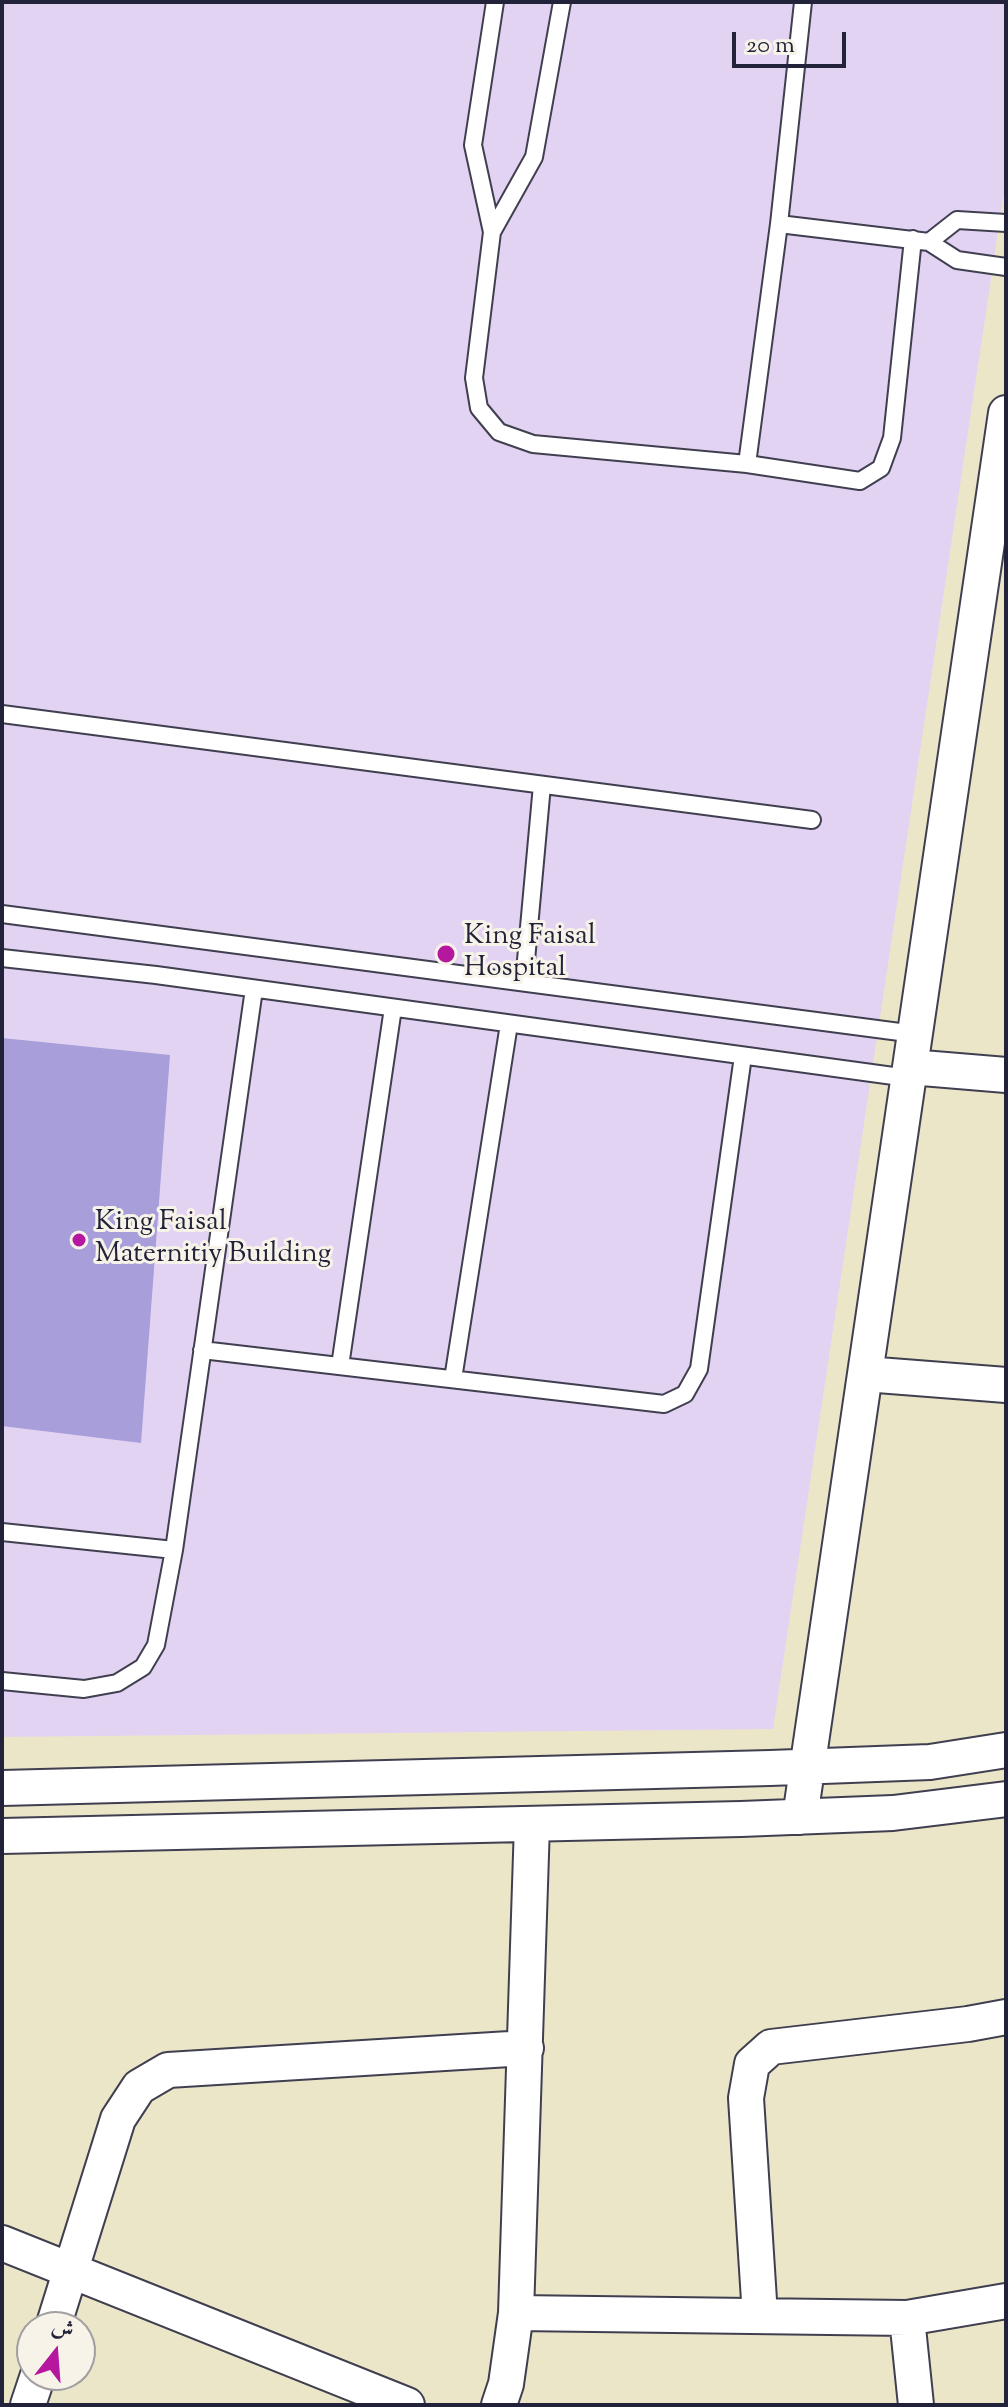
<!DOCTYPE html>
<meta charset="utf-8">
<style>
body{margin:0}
#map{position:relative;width:1008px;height:2407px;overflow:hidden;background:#ece6c9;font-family:"Sorts Mill Goudy",Amiri,serif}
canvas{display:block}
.frame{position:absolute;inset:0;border:4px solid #22223b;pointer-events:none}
.north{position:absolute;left:16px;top:2311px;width:80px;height:80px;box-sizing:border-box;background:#f7f3e8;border:2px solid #a29fa3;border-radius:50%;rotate:17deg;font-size:22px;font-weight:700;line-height:32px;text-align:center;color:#22223b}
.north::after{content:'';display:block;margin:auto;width:28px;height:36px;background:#b5179e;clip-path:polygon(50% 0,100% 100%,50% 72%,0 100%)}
.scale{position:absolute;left:732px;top:32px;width:114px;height:36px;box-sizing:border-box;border:4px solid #22223b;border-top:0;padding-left:10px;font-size:24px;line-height:28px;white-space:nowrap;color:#22223b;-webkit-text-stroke:6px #f7f3e8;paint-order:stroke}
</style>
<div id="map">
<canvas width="1008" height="2407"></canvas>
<div class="frame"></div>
<div class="north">ش</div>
<div class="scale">20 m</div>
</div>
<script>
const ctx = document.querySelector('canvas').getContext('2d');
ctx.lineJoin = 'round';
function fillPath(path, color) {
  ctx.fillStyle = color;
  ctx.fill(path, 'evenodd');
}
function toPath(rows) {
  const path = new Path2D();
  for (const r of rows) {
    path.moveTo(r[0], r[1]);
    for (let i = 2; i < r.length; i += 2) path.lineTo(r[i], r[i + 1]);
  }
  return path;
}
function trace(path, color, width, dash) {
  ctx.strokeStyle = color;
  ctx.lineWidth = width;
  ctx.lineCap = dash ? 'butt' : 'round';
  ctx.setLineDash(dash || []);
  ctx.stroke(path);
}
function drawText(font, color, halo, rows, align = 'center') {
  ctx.font = font + ' "Sorts Mill Goudy",serif';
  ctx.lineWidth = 6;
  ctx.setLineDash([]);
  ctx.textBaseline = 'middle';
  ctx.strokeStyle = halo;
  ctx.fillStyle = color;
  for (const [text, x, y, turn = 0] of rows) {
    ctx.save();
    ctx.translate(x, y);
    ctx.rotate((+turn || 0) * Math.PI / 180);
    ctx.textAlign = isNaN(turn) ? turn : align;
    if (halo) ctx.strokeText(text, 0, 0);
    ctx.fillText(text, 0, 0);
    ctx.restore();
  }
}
fillPath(toPath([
 [2,2,1006,2,1006,179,773,1729,2,1737]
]), '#e3d3f3');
fillPath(toPath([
 [2,1038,170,1055,141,1443,2,1426]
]), '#a79eda');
const lane = toPath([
 [495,2,473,145,492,232,474,378,479,408,499,432,533,444,747,464,860,481,881,468,892,438,913,239],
 [779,224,929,242,957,260,1006,267],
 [492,232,534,157,562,2],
 [929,242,957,220,1006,223],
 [747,464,779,224,803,2],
 [2,714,812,820],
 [2,914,915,1034],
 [2,958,156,975,908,1078],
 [524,982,542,785],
 [202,1350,664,1404,685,1394,699,1369,743,1056],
 [340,1366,393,1008],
 [453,1379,509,1024],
 [2,1532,174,1550],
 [2,1681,84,1689,117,1683,143,1667,156,1645,174,1550,254,989]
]);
const street = toPath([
 [910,1067,1006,1075],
 [865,1374,1006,1385],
 [2,1788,770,1768,930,1762,1006,1750],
 [800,1817,1006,413],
 [2,1836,741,1819,893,1813,1006,1799],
 [2,2243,407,2405],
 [516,2313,907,2318,1006,2301],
 [760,2316,746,2098,752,2064,771,2047,968,2024,1006,2017],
 [907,2318,916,2405],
 [53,2327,118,2119,139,2087,168,2070,526,2048],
 [28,2405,38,2375],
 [499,2405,506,2384,516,2313,532,1824]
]);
trace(lane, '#403f50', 20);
trace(street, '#403f50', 38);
trace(lane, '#fff', 16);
trace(street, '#fff', 34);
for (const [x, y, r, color] of [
 [446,954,10,"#b5179e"],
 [79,1240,8,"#b5179e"]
]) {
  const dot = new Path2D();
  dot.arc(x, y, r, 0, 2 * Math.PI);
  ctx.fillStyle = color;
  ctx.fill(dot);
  trace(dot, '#f7f3e8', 3);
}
drawText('28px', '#22223b', '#f7f3e8', [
 ["King Faisal",464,938],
 ["Hospital",464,970],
 ["King Faisal",95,1224],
 ["Maternitiy Building",95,1256]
], 'left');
</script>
